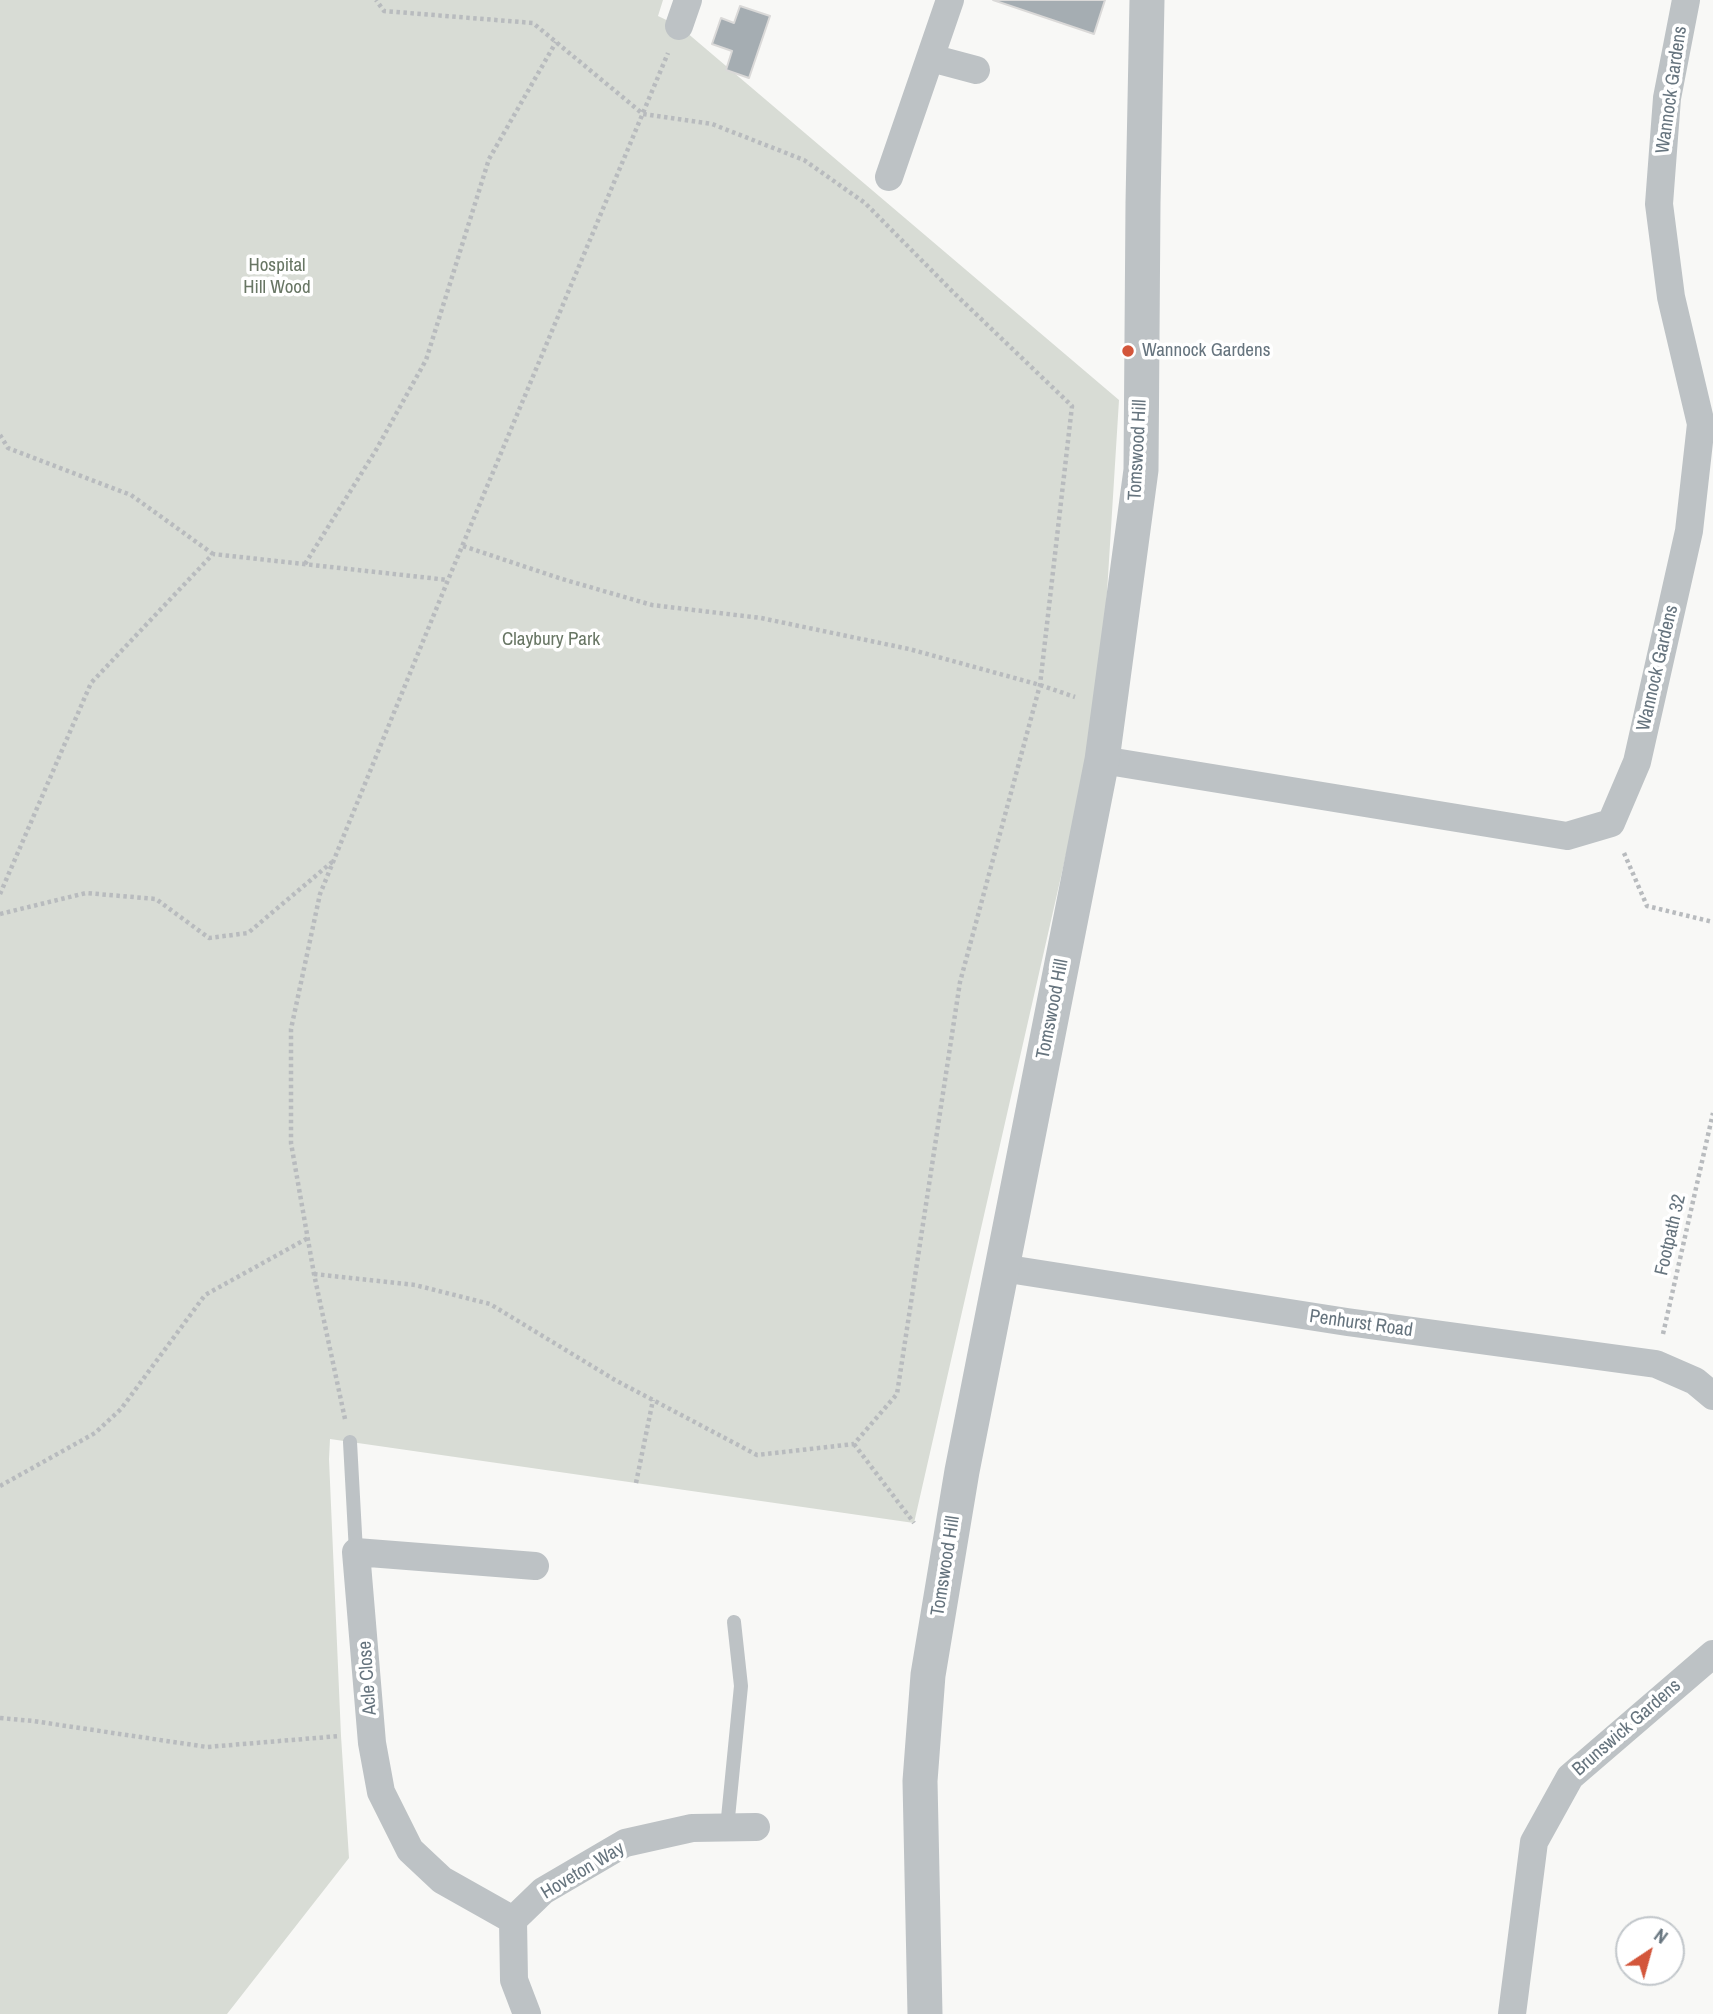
<!DOCTYPE html>
<style>
body{margin:0}
#map{position:relative;width:1713px;height:2014px;overflow:hidden;background:#f8f8f6;font-family:"Archivo Narrow",sans-serif}
canvas{display:block}
.north{position:absolute;left:1615px;top:1916px;width:70px;height:70px;box-sizing:border-box;background:#fff;border:2px solid #c2c7cb;border-radius:50%;rotate:36deg;font-size:19px;font-weight:700;line-height:28px;text-align:center;color:#66747e}
.north::after{content:'';display:block;margin:auto;width:24px;height:32px;background:#d3563b;clip-path:polygon(50% 0,100% 100%,50% 72%,0 100%)}
</style>
<div id="map">
<canvas width="1713" height="2014"></canvas>
<div class="north">N</div>
</div>
<script>
const ctx = document.querySelector('canvas').getContext('2d');
ctx.lineJoin = 'round';
function fillPath(path, color) {
  ctx.fillStyle = color;
  ctx.fill(path, 'evenodd');
}
function toPath(rows) {
  const path = new Path2D();
  for (const r of rows) {
    path.moveTo(r[0], r[1]);
    for (let i = 2; i < r.length; i += 2) path.lineTo(r[i], r[i + 1]);
  }
  return path;
}
function trace(path, color, width, dash) {
  ctx.strokeStyle = color;
  ctx.lineWidth = width;
  ctx.lineCap = dash ? 'butt' : 'round';
  ctx.setLineDash(dash || []);
  ctx.stroke(path);
}
function drawText(font, color, halo, rows, align = 'center') {
  ctx.font = font + ' "Archivo Narrow",sans-serif';
  ctx.lineWidth = 7;
  ctx.setLineDash([]);
  ctx.textBaseline = 'middle';
  ctx.strokeStyle = halo;
  ctx.fillStyle = color;
  for (const [text, x, y, turn = 0] of rows) {
    ctx.save();
    ctx.translate(x, y);
    ctx.rotate((+turn || 0) * Math.PI / 180);
    ctx.textAlign = isNaN(turn) ? turn : align;
    if (halo) ctx.strokeText(text, 0, 0);
    ctx.fillText(text, 0, 0);
    ctx.restore();
  }
}
fillPath(toPath([
 [0,0,663,0,658,16,679,26,1119,400,1100,705,914,1523,330,1439,329,1459,341,1736,349,1858,227,2014,0,2014]
]), '#d8dcd5');
const building = toPath([
 [993,0,1105,0,1094,34,993,0],
 [740,6,770,16,749,78,726,70,732,51,712,44,721,18,734,23,740,6]
]);
fillPath(building, '#a5adb2');
trace(building, '#dad9d8', 2);
trace(toPath([
 [0,435,8,448,131,495,213,554],
 [463,546,562,579,652,605,761,618,909,649,1040,685,1075,697],
 [305,564,376,450,426,360,489,159,556,42],
 [1624,853,1647,906,1713,922],
 [0,894,91,683,213,554,448,580],
 [0,914,86,893,156,899,209,938,248,933,332,862],
 [314,1274,415,1285,490,1304,615,1380,757,1455,854,1444,897,1394,960,982,1040,685,1072,406,954,293,865,203,804,160,712,124,643,114,533,23,384,11,376,0],
 [1663,1334,1713,1113],
 [345,1419,314,1274,291,1143,291,1029,320,894,448,580,668,53],
 [854,1444,914,1523],
 [636,1483,653,1400],
 [0,1486,95,1433,121,1409,205,1295,308,1238],
 [0,1718,33,1721,207,1747,340,1736]
]), '#b8bbbe', 4.5, [3.5, 3.5]);
trace(toPath([
 [350,1442,356,1552],
 [727,1828,741,1686,734,1622]
]), '#bdc2c5', 14);
trace(toPath([
 [679,26,688,0],
 [931,58,976,70],
 [889,177,950,0],
 [1102,760,1567,836,1611,823,1637,762,1689,531,1701,424,1671,297,1659,204,1667,98,1686,0],
 [1002,1268,1347,1322,1656,1364,1695,1381,1713,1396],
 [513,1920,442,1880,410,1850,381,1792,372,1743,356,1552,535,1566],
 [527,2014,514,1980,513,1920,543,1891,625,1843,692,1828,756,1827],
 [1512,2014,1534,1842,1570,1777,1713,1654]
]), '#bdc2c5', 28);
trace(toPath([
 [925,2014,920,1781,928,1675,962,1471,1102,760,1141,470,1143,203,1147,0]
]), '#bdc2c5', 35);
for (const [x, y, r, color] of [
 [1128,351,7,"#d3563b"]
]) {
  const dot = new Path2D();
  dot.arc(x, y, r, 0, 2 * Math.PI);
  ctx.fillStyle = color;
  ctx.fill(dot);
  trace(dot, '#fff', 2.5);
}
drawText('19px', '#66747e', '#fff', [
 ["Wannock Gardens",1672,90,-82],
 ["Tomswood Hill",1138,450,-87],
 ["Wannock Gardens",1658,668,-77],
 ["Tomswood Hill",1053,1009,-79],
 ["Footpath 32",1671,1235,-77],
 ["Penhurst Road",1361,1324,8],
 ["Tomswood Hill",946,1566,-81],
 ["Acle Close",368,1678,-94],
 ["Brunswick Gardens",1627,1728,-41],
 ["Hoveton Way",583,1871,-31]
]);
drawText('19px', '#687664', '#fff', [
 ["Hospital",277,266],
 ["Hill Wood",277,288],
 ["Claybury Park",551,640]
]);
drawText('19px', '#66747e', '#fff', [
 ["Wannock Gardens",1142,351]
], 'left');
</script>
